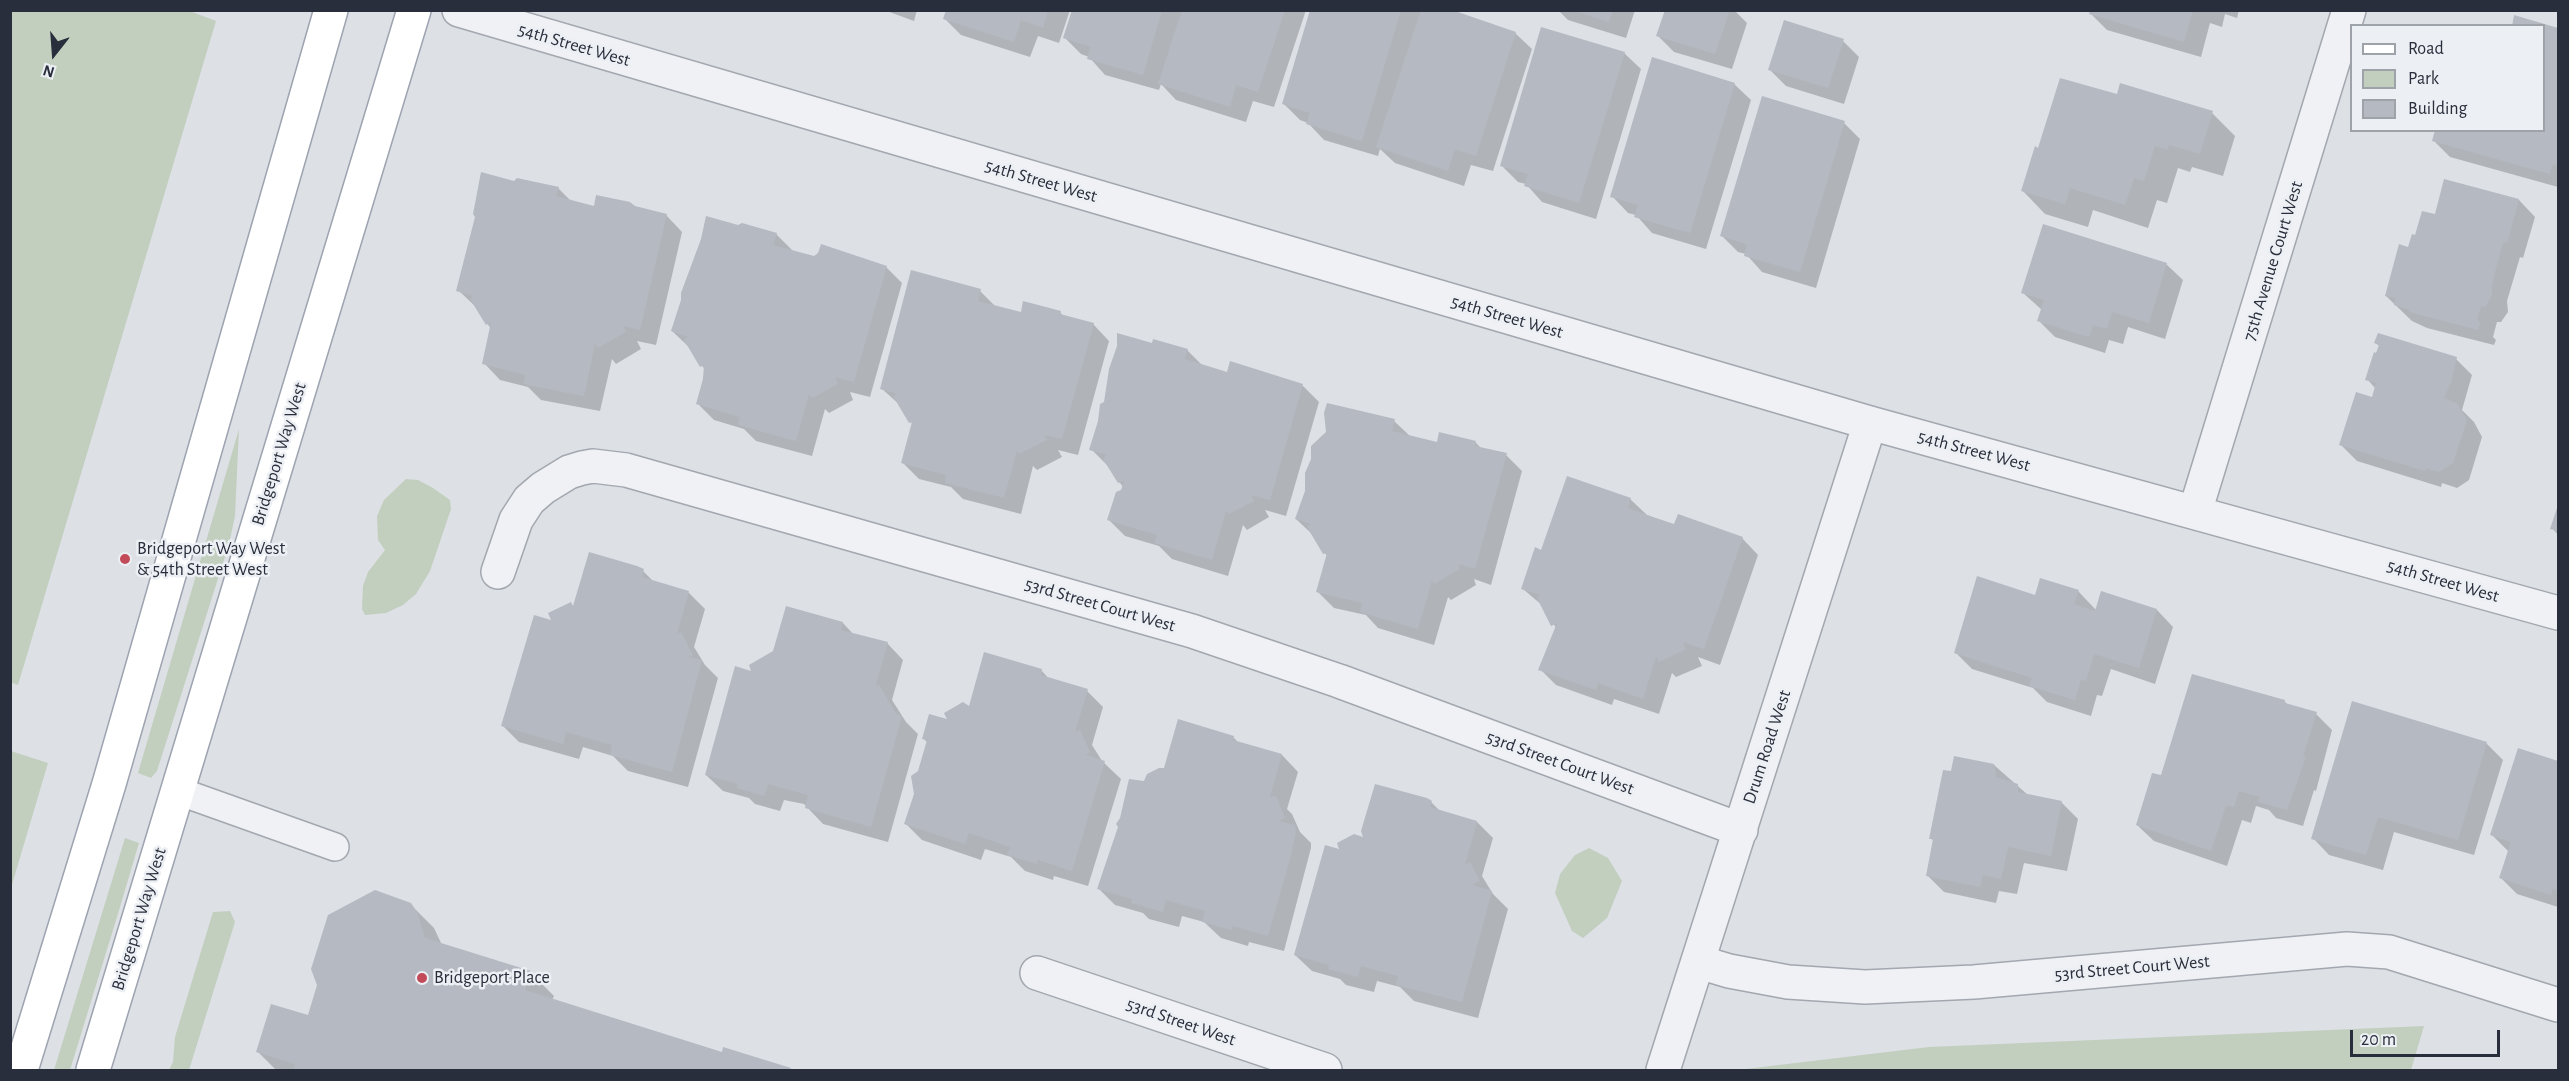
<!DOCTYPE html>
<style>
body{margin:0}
#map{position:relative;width:2569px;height:1081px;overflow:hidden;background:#dde0e5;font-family:"Alegreya Sans",sans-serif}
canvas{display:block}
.frame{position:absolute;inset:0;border:12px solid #282e3b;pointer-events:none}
.legend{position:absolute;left:2350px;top:24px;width:195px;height:108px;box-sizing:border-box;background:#eceff3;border:2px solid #9ea2a9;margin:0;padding:8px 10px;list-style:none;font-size:18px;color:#282e3b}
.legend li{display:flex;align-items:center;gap:12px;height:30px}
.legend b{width:30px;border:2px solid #9ea2a9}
.north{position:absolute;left:24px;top:24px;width:60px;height:60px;-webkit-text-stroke:4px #eceff3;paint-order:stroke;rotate:197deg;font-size:16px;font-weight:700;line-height:24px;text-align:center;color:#282e3b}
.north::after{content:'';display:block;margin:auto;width:21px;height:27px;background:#282e3b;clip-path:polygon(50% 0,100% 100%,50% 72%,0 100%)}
.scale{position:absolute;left:2350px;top:1030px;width:150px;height:27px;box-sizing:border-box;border:3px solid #282e3b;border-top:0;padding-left:8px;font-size:18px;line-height:21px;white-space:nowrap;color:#282e3b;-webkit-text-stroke:4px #eceff3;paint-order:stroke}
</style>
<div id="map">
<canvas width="2569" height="1081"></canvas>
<div class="frame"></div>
<ul class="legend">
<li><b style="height:8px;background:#fff"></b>Road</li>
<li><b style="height:16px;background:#c2cfbf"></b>Park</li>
<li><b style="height:16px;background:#b4b9c2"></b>Building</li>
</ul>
<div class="north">N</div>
<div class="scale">20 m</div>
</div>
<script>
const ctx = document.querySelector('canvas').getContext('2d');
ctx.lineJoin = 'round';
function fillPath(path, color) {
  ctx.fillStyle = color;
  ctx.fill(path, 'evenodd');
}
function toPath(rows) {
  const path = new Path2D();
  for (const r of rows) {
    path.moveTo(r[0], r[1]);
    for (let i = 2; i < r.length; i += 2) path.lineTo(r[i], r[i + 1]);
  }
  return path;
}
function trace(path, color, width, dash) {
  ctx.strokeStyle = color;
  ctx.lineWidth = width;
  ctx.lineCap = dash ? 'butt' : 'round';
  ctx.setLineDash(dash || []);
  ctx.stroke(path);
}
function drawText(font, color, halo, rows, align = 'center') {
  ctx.font = font + ' "Alegreya Sans",sans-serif';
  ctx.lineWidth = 5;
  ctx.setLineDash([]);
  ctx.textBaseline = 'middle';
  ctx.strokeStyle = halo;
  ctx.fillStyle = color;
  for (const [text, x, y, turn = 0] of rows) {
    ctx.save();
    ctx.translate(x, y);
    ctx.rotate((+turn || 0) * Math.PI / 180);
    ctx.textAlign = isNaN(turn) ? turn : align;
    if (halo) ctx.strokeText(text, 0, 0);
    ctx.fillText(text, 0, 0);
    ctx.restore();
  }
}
fillPath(toPath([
 [11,10,187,10,216,21,18,685,10,682],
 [239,429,235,516,229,544,157,771,151,778,138,773,140,766],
 [406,479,418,480,433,488,450,500,451,509,430,571,416,594,403,605,386,613,365,615,362,609,363,586,368,572,385,550,378,540,377,516,384,500],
 [11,751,48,763,11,888,10,751],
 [125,838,139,843,117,917,70,1070,54,1070],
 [1589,848,1608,858,1622,881,1607,918,1583,938,1572,931,1555,893,1560,874,1575,855],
 [230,911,235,922,189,1070,169,1070,173,1062,175,1037,213,912],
 [2424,1026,2411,1070,1737,1070,1929,1047]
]), '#c2cfbf');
fillPath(toPath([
 [884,10,917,10,914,21],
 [948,10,1070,10,1059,43,1038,36,1030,57,961,35,945,19],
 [1073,10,1306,10,1274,107,1253,101,1246,122,1176,100,1161,84,1159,90,1105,75,1089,57,1081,54,1065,38],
 [1312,10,1447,10,1515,33,1532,49,1493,171,1471,165,1464,186,1395,163,1380,149,1378,156,1324,140,1308,123,1300,120,1284,104],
 [1558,10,1635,10,1626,38,1568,20],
 [1666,10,1734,10,1747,23,1732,69,1674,52,1658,36],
 [2091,10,2239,10,2237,18,2225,14,2222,27,2210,23,2201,57,2107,30,2091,14],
 [2516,17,2558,29,2558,187,2450,157,2433,140,2544,130,2544,26],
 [1843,41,1859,57,1844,104,1786,86,1770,70],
 [1624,53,1641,69,1596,219,1542,202,1526,184,1518,182,1501,165],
 [1734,84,1751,100,1706,249,1652,233,1636,215,1628,213,1612,196],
 [2118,96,2212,113,2235,136,2223,176,2192,167,2190,172,2178,168,2167,203,2157,200,2148,228,2093,210,2088,227,2045,214,2022,190,2039,151],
 [1844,123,1860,139,1816,288,1762,272,1746,254,1738,252,1721,235],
 [2445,180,2519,200,2535,217,2523,258,2520,257,2507,301,2508,312,2501,322,2497,322,2493,337,2496,340,2494,345,2427,328,2412,321,2386,296,2416,237,2436,216],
 [514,183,558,188,571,201,595,208,634,207,666,215,682,232,656,345,637,341,641,349,616,364,612,359,600,411,541,400,528,387,500,380,484,363,491,329,476,307,458,290],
 [776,234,793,251,814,258,886,267,902,283,870,397,850,392,853,400,829,413,825,409,812,456,756,441,744,429,714,420,698,404,705,370,690,348,672,331],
 [2166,264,2183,280,2165,339,2128,327,2123,344,2109,340,2105,353,2055,337,2039,321,2042,310,2023,293],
 [980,291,997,308,1022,314,1060,312,1064,317,1093,324,1109,341,1078,455,1058,450,1062,457,1037,470,1033,466,1021,514,963,499,951,487,919,479,903,463,913,425,901,406,881,388],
 [2376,343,2456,359,2472,375,2462,410,2474,422,2482,437,2469,480,2457,488,2442,483,2441,487,2357,461,2341,445,2373,399,2376,389,2367,379,2380,347],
 [1153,345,1187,350,1202,365,1228,373,1231,363,1303,386,1319,402,1286,516,1265,510,1269,517,1247,530,1243,525,1228,576,1172,559,1159,546,1125,536,1109,520,1123,487,1107,465,1091,449],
 [1394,421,1411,437,1438,444,1475,442,1483,450,1506,455,1522,471,1491,585,1474,579,1476,585,1451,600,1448,597,1434,645,1378,628,1366,615,1334,608,1318,592,1327,556,1313,535,1296,519],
 [1630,499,1647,515,1675,526,1742,538,1758,555,1720,665,1698,657,1702,666,1676,677,1672,673,1659,714,1614,699,1612,705,1556,685,1540,669,1556,628,1543,606,1523,589,1542,552],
 [2558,508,2558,535,2552,528],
 [643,571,655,583,688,592,705,609,694,647,705,665,718,678,688,787,628,771,613,756,583,747,579,759,519,742,503,726,553,622,574,607],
 [2078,591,2096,610,2157,610,2173,627,2155,684,2111,669,2102,696,2097,695,2091,716,2047,702,2033,688,1972,669,1955,652,2036,597],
 [843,623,854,635,887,643,903,660,892,700,906,722,918,734,888,842,823,824,804,804,784,800,780,811,755,804,749,798,723,791,706,775,753,673],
 [1042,671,1050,680,1087,691,1103,707,1092,745,1102,761,1121,779,1088,886,1054,876,1053,880,1025,871,1011,857,985,849,981,860,922,840,906,824,928,743,923,738,970,709],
 [2285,702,2288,705,2316,714,2332,730,2316,791,2314,790,2303,826,2276,818,2269,810,2256,806,2251,823,2242,820,2227,866,2154,841,2137,825,2162,777],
 [1233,737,1239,743,1282,755,1298,772,1287,809,1292,814,1300,832,1311,843,1311,848,1284,951,1249,942,1248,946,1221,938,1204,922,1182,916,1179,927,1149,919,1143,913,1115,905,1099,889,1145,783,1165,770],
 [2486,743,2503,760,2474,855,2394,832,2383,870,2329,855,2313,838],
 [2519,750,2558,762,2558,907,2517,894,2501,878,2508,851,2492,835],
 [1994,765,2028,795,2061,802,2078,819,2067,871,2024,863,2017,894,1999,891,1996,903,1944,892,1927,875,1934,841,1930,838,1952,773],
 [1431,802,1441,812,1477,822,1493,838,1482,876,1493,894,1508,909,1478,1018,1414,1001,1400,987,1377,981,1374,992,1346,985,1340,979,1312,971,1295,955,1342,851],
 [410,904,434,928,442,945,530,972,554,996,552,1000,723,1054,791,1070,276,1070,258,1052,309,1017]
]), '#0003');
fillPath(toPath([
 [946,10,1048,10,1043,28,1021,20,1014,42,943,19],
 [1072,10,1162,10,1143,75,1087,59,1091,47,1063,38],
 [1182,10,1285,10,1258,92,1236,85,1230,107,1158,84],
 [1310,10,1401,10,1362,141,1306,124,1310,113,1282,104],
 [1421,10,1452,10,1516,32,1476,156,1455,149,1448,171,1376,147],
 [1572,10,1613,10,1609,22],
 [1665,10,1730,10,1715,54,1656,36],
 [2090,10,2193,10,2184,42,2089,14],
 [2514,15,2558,28,2558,166,2553,164,2550,174,2432,141,2435,130,2544,130,2544,26,2512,26],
 [1784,20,1844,39,1828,88,1768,70],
 [1541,27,1625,52,1579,203,1524,186,1528,174,1500,166],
 [1652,57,1735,83,1690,233,1634,217,1638,205,1610,197],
 [2060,78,2117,94,2120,83,2213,111,2200,154,2169,145,2167,150,2155,146,2144,181,2134,178,2125,205,2070,188,2065,204,2021,191,2035,146,2038,148],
 [1762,96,1845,121,1800,272,1744,256,1747,244,1720,236],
 [481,172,514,181,517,178,559,187,556,196,594,206,596,195,630,202,635,206,667,214,640,330,623,326,626,332,598,348,595,344,584,396,523,384,526,375,482,364,491,322,486,325,470,299,473,296,456,291,475,217,473,214],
 [2444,179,2519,199,2507,243,2503,242,2492,284,2492,295,2485,307,2481,306,2477,319,2480,323,2478,330,2409,312,2410,310,2394,305,2396,298,2385,296,2399,244,2408,247,2412,234,2415,235,2422,211,2435,214],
 [706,216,738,225,742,223,777,233,773,245,814,256,818,253,821,244,887,266,854,382,835,377,838,384,812,398,809,394,796,441,738,425,740,417,696,404,703,379,704,365,700,367,684,340,688,337,671,331,681,300,681,293,701,239],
 [2043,224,2167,263,2149,323,2112,312,2107,329,2093,325,2089,337,2037,321,2044,300,2021,293],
 [911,270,981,289,978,301,1021,312,1023,301,1061,311,1060,314,1094,323,1062,439,1044,435,1047,440,1019,454,1017,451,1004,498,945,483,946,475,901,463,912,422,909,423,893,396,898,394,880,389],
 [1117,333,1152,343,1153,339,1188,349,1185,359,1227,372,1230,361,1303,384,1270,500,1251,495,1254,501,1229,514,1226,511,1212,560,1154,543,1157,535,1107,520,1116,492,1121,490,1124,481,1118,483,1103,459,1107,455,1089,450,1098,421,1100,404,1104,402,1109,369,1117,346],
 [2378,333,2457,357,2451,382,2444,398,2458,404,2467,420,2453,463,2439,472,2426,468,2425,471,2339,445,2356,392,2372,397,2376,383,2365,380,2374,352,2376,353,2379,345,2374,343],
 [1327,403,1395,419,1392,431,1437,442,1439,432,1476,441,1475,446,1507,453,1475,569,1459,564,1460,569,1434,584,1432,580,1418,629,1360,612,1362,603,1316,592,1327,553,1323,554,1307,527,1311,524,1295,519,1305,491,1305,473,1311,459,1311,446,1326,432,1324,413],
 [1567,476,1631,498,1628,508,1647,515,1674,524,1678,514,1743,537,1704,649,1683,642,1686,649,1659,662,1656,656,1643,699,1598,683,1596,690,1538,670,1557,623,1551,626,1537,598,1540,595,1521,589,1535,547,1541,550],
 [2558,505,2558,531,2550,529],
 [589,552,637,566,644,569,642,577,689,591,677,634,681,632,693,655,688,657,702,660,672,772,610,755,612,745,566,732,563,744,501,726,534,615,551,620,548,613,571,602,573,606],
 [1977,576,2035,595,2040,578,2079,590,2074,604,2095,611,2101,591,2157,609,2139,668,2094,654,2086,681,2081,680,2075,700,2029,686,2032,678,1954,653],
 [786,606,843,622,841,630,888,642,876,685,880,686,896,714,902,716,871,827,805,808,808,795,768,784,764,796,737,788,738,784,705,775,735,666,751,671,749,665,773,651],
 [984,652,1042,669,1041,675,1088,689,1075,732,1080,730,1090,752,1086,755,1105,761,1072,871,1038,860,1037,864,1007,855,1010,847,969,833,965,844,904,824,914,794,911,776,918,771,927,740,922,739,929,714,947,719,944,713,963,702,969,706],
 [2192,674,2285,700,2285,703,2317,712,2303,756,2306,757,2287,810,2258,802,2260,797,2239,791,2234,807,2226,805,2211,851,2136,825,2152,773,2161,775],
 [2352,701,2487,742,2458,840,2378,817,2366,855,2311,839],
 [1178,719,1234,736,1233,740,1282,754,1270,797,1276,796,1285,818,1279,821,1295,825,1296,831,1291,855,1268,936,1233,926,1232,930,1202,922,1205,911,1166,900,1163,912,1131,903,1132,899,1097,889,1118,827,1116,824,1120,818,1129,779,1144,781,1147,774,1159,768,1164,768],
 [2518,748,2558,761,2558,891,2553,889,2551,895,2499,878,2511,842,2490,835],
 [1954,756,1994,764,1996,777,2018,784,2018,792,2062,801,2051,856,2008,847,2001,879,1983,875,1980,887,1926,876,1933,839,1929,839,1943,770,1951,771],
 [1375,784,1427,798,1432,801,1430,807,1477,821,1465,865,1470,862,1480,881,1472,885,1492,891,1462,1002,1396,985,1398,976,1361,966,1358,977,1328,969,1329,965,1294,955,1325,845,1339,849,1337,843,1354,834,1363,837,1361,831],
 [375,890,411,903,417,912,425,938,531,971,525,990,722,1052,723,1047,791,1068,790,1070,293,1070,295,1064,256,1052,271,1004,308,1015,317,985,311,969,328,915]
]), '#b4b9c2');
const service = toPath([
 [178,791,335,847]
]);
const minor = toPath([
 [459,10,1870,423,2558,613],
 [2195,512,2349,10],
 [498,572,516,520,529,500,543,488,569,472,582,468,593,466,626,470,1192,631,1339,681,1741,830],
 [1699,962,1729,971,1788,982,1865,987,1974,982,2347,949,2389,952,2558,1005],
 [1037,973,1325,1070],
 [1663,1070,1870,423]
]);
const primary = toPath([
 [21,1070,109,784,331,10],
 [93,1070,414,10]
]);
trace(service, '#a3a7af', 30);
trace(minor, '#a3a7af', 36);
trace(primary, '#9da4b0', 36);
trace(service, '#eff1f4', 27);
trace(minor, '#eff1f4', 33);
trace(primary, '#fff', 33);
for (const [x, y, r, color] of [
 [125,559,6,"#c24a59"],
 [422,978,6,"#c24a59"]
]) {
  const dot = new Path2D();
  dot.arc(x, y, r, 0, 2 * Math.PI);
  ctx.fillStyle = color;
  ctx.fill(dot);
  trace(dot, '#eceff3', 2);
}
drawText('18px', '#282e3b', '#eceff3', [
 ["54th Street West",574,45,16],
 ["54th Street West",1041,181,16],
 ["75th Avenue Court West",2273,261,-73],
 ["54th Street West",1507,317,16],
 ["54th Street West",1974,451,15],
 ["Bridgeport Way West",279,454,-73],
 ["54th Street West",2443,581,16],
 ["53rd Street Court West",1100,605,16],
 ["Drum Road West",1767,747,-72],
 ["53rd Street Court West",1560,763,20],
 ["Bridgeport Way West",139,919,-73],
 ["53rd Street Court West",2132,968,-5],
 ["53rd Street West",1181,1022,19]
]);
drawText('18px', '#282e3b', '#eceff3', [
 ["Bridgeport Way West",137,549],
 ["& 54th Street West",137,570],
 ["Bridgeport Place",434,978]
], 'left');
</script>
